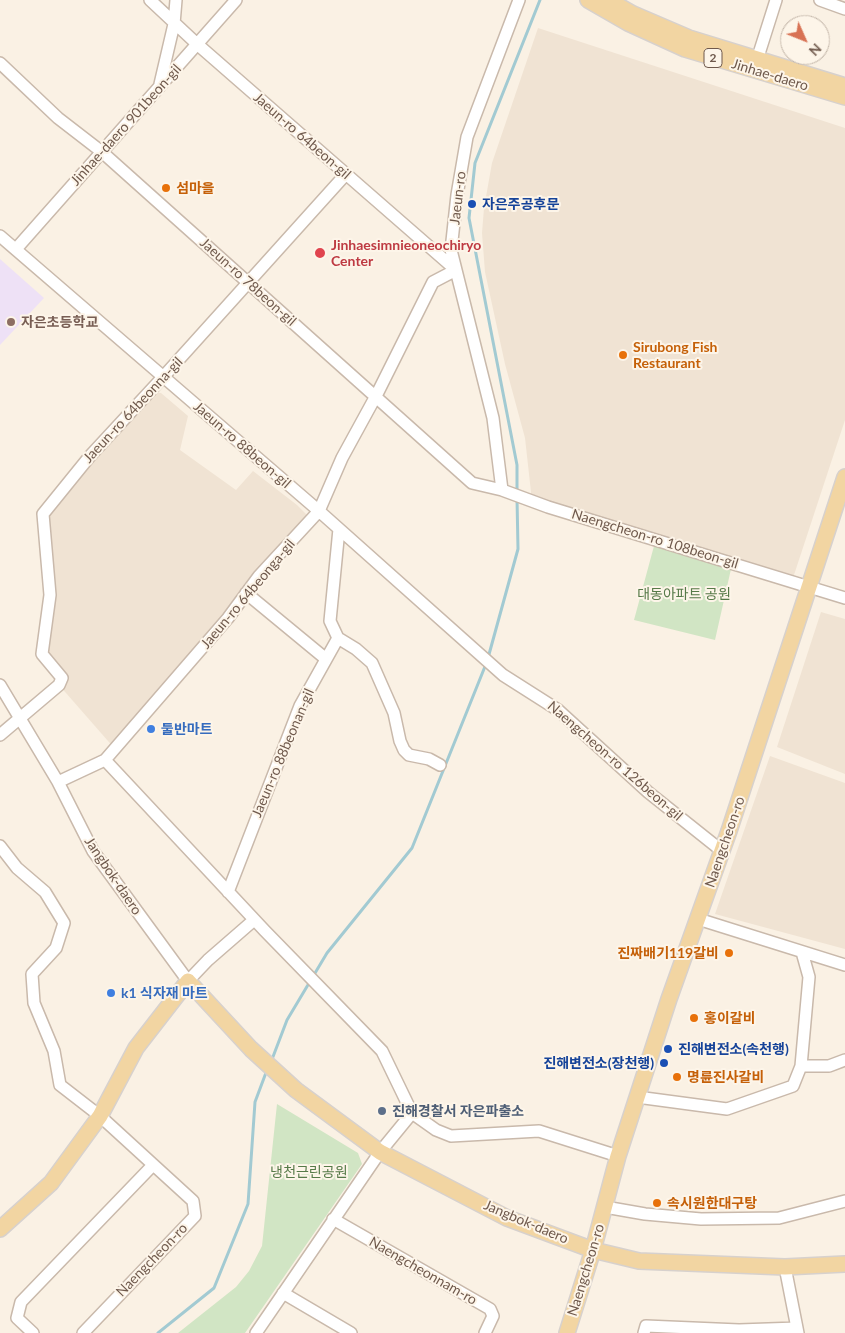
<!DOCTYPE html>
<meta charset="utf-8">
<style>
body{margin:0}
#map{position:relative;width:845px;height:1333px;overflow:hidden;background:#faf1e4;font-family:Lato,sans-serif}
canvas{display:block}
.north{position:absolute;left:780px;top:15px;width:50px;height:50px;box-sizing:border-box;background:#fdf5e9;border:1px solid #c4b7aa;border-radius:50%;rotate:134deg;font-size:14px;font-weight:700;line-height:20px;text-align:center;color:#6f594c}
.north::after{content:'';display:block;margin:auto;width:18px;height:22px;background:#d87254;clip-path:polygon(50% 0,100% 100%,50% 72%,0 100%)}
</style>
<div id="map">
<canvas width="845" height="1333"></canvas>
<div class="north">N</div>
</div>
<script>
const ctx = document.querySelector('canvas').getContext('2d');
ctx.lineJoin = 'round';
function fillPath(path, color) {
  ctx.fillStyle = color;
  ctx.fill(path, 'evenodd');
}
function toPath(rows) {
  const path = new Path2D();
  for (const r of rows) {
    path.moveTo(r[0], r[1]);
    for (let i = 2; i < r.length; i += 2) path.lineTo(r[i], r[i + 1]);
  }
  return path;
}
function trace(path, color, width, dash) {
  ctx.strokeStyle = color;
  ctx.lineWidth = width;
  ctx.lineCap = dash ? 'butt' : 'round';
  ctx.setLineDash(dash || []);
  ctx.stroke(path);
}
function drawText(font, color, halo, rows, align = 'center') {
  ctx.font = font + ' Lato,"Noto Sans KR",sans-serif';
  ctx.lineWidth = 4;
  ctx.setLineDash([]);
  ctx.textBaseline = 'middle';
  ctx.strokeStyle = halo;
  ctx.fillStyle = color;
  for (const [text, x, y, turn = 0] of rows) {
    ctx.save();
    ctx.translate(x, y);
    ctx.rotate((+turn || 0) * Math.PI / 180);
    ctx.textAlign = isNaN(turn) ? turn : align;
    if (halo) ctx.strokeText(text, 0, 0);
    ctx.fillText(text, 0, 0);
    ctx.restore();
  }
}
fillPath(toPath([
 [538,28,845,128,845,420,792,581,532,501,525,438,505,364,485,272,482,233,484,208,492,163],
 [149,392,161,393,188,416,180,450,236,490,253,471,297,505,311,519,115,749,59,685,62,678,39,650,50,595,43,514],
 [821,612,845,619,845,774,777,747],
 [770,756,845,783,845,949,715,914]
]), '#f0e3d3');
fillPath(toPath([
 [0,259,44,298,0,345]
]), '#eee1f6');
fillPath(toPath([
 [654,546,731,569,715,640,634,620],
 [277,1104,358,1153,362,1164,245,1333,178,1333,236,1287,249,1271,262,1246]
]), '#d1e5c4');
trace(toPath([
 [517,492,517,465,469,218,475,163,540,0],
 [488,658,518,549,517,498],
 [271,1062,287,1020,327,953,412,848,486,664],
 [158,1333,214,1288,248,1204,255,1102,267,1070]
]), '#a2cad2', 3);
const minor = toPath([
 [820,0,845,9],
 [757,60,776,0],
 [0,63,58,118,102,152,472,483,502,490,548,507,845,598],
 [160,84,174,24,176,0],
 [0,236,319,511,503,675,558,710,648,792,722,851],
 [16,249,236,0],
 [502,490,493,418,451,250,457,195,467,137,519,0],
 [246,593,326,659],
 [338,638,356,649,372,663,394,713,400,741,404,750,409,755,429,759,440,765],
 [0,685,58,782,93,851,188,981,208,960,254,920],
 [0,735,59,685,62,678,42,654,50,595,43,514,90,456,164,376,346,174],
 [105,760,265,931,382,1051,412,1113,380,1152,256,1333],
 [58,782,105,760,228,618,259,576,319,511,342,458,377,394,433,282,456,270,197,44,150,0],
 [0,846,17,868,45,892,64,923,56,948,32,974,34,1003,54,1051,60,1085,100,1116,193,1201,195,1216,83,1333],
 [228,892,300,706,338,638,330,621,339,529],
 [698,919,845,965],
 [801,1066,829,1066,845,1060],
 [637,1097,727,1109,793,1086,801,1066,809,977,802,952],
 [412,1113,436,1130,451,1136,539,1131,618,1156],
 [605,1207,645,1214,701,1219,779,1218,845,1201],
 [333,1219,490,1309,493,1316,485,1333],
 [785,1267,798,1333],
 [283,1293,351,1333],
 [33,1333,17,1318,21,1302,153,1165],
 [644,1333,646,1326,739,1330,797,1328]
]);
const major = toPath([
 [588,0,628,23,685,49,845,97],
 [608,0,633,14,689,38,845,86],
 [0,1229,51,1183,100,1116,136,1048,188,981,251,1049,296,1090,380,1152,507,1218,593,1250,639,1261,785,1267,845,1264],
 [567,1333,593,1250,618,1156,669,999,729,831,845,477]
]);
trace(minor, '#c9b9ab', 14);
trace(major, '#d7d1cd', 18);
trace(minor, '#fff', 11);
trace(major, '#f2d5a2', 15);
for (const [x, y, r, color] of [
 [166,188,5,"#e8710a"],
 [472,204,5,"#1a4fb4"],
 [320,253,6,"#e0444e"],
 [11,322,5,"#8d6e63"],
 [623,355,5,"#e8710a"],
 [151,729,5,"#3f7fe0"],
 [729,953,5,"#e8710a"],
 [111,993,5,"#3f7fe0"],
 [694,1018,5,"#e8710a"],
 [668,1049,5,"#1a4fb4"],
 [664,1063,5,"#1a4fb4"],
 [677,1077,5,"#e8710a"],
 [382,1111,5,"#5c6f8a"],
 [657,1203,5,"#e8710a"]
]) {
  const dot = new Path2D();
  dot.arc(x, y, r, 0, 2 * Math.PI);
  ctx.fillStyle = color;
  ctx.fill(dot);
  trace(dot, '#fdf5e9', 2);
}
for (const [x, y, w] of [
 [713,58,18]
]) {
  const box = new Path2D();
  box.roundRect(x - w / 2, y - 9.5, w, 19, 4);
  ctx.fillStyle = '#fdf5e9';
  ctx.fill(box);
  trace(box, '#6f594c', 1);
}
drawText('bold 12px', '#6f594c', null, [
 ["2",713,58]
]);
drawText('14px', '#6f594c', '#fdf5e9', [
 ["Jinhae-daero",770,75,17],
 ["Jinhae-daero 901beon-gil",126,125,-48],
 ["Jaeun-ro 64beon-gil",302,136,41],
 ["Jaeun-ro",458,198,-83],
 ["Jaeun-ro 78beon-gil",248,282,42],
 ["Jaeun-ro 64beonna-gil",133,410,-47],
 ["Jaeun-ro 88beon-gil",242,445,41],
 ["Naengcheon-ro 108beon-gil",655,539,17],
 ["Jaeun-ro 64beonga-gil",248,594,-50],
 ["Jaeun-ro 88beonan-gil",283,753,-67],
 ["Naengcheon-ro 126beon-gil",615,761,41],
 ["Naengcheon-ro",725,842,-71],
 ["Jangbok-daero",113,876,56],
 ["Jangbok-daero",526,1222,23],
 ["Naengcheon-ro",152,1260,-46],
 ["Naengcheon-ro",586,1270,-73],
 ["Naengcheonnam-ro",423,1271,30]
]);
drawText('bold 14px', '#c56008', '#fdf5e9', [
 ["섬마을",176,188],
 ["Sirubong Fish",633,347],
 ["Restaurant",633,363],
 ["진짜배기119갈비",719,953,"right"],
 ["홍이갈비",704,1018],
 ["명륜진사갈비",687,1077],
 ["속시원한대구탕",667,1203]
], 'left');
drawText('bold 14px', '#164399', '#fdf5e9', [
 ["자은주공후문",482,204],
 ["진해변전소(속천행)",678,1049],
 ["진해변전소(장천행)",654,1063,"right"]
], 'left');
drawText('bold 14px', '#be3a42', '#fdf5e9', [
 ["Jinhaesimnieoneochiryo",331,245],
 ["Center",331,261]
], 'left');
drawText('bold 14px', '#785e54', '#fdf5e9', [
 ["자은초등학교",21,322]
], 'left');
drawText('14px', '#567a48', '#fdf5e9', [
 ["대동아파트 공원",684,594],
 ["냉천근린공원",309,1172]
]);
drawText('bold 14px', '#366cbe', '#fdf5e9', [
 ["둘반마트",161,729],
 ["k1 식자재 마트",121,993]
], 'left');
drawText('bold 14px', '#4e5e75', '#fdf5e9', [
 ["진해경찰서 자은파출소",392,1111]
], 'left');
</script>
